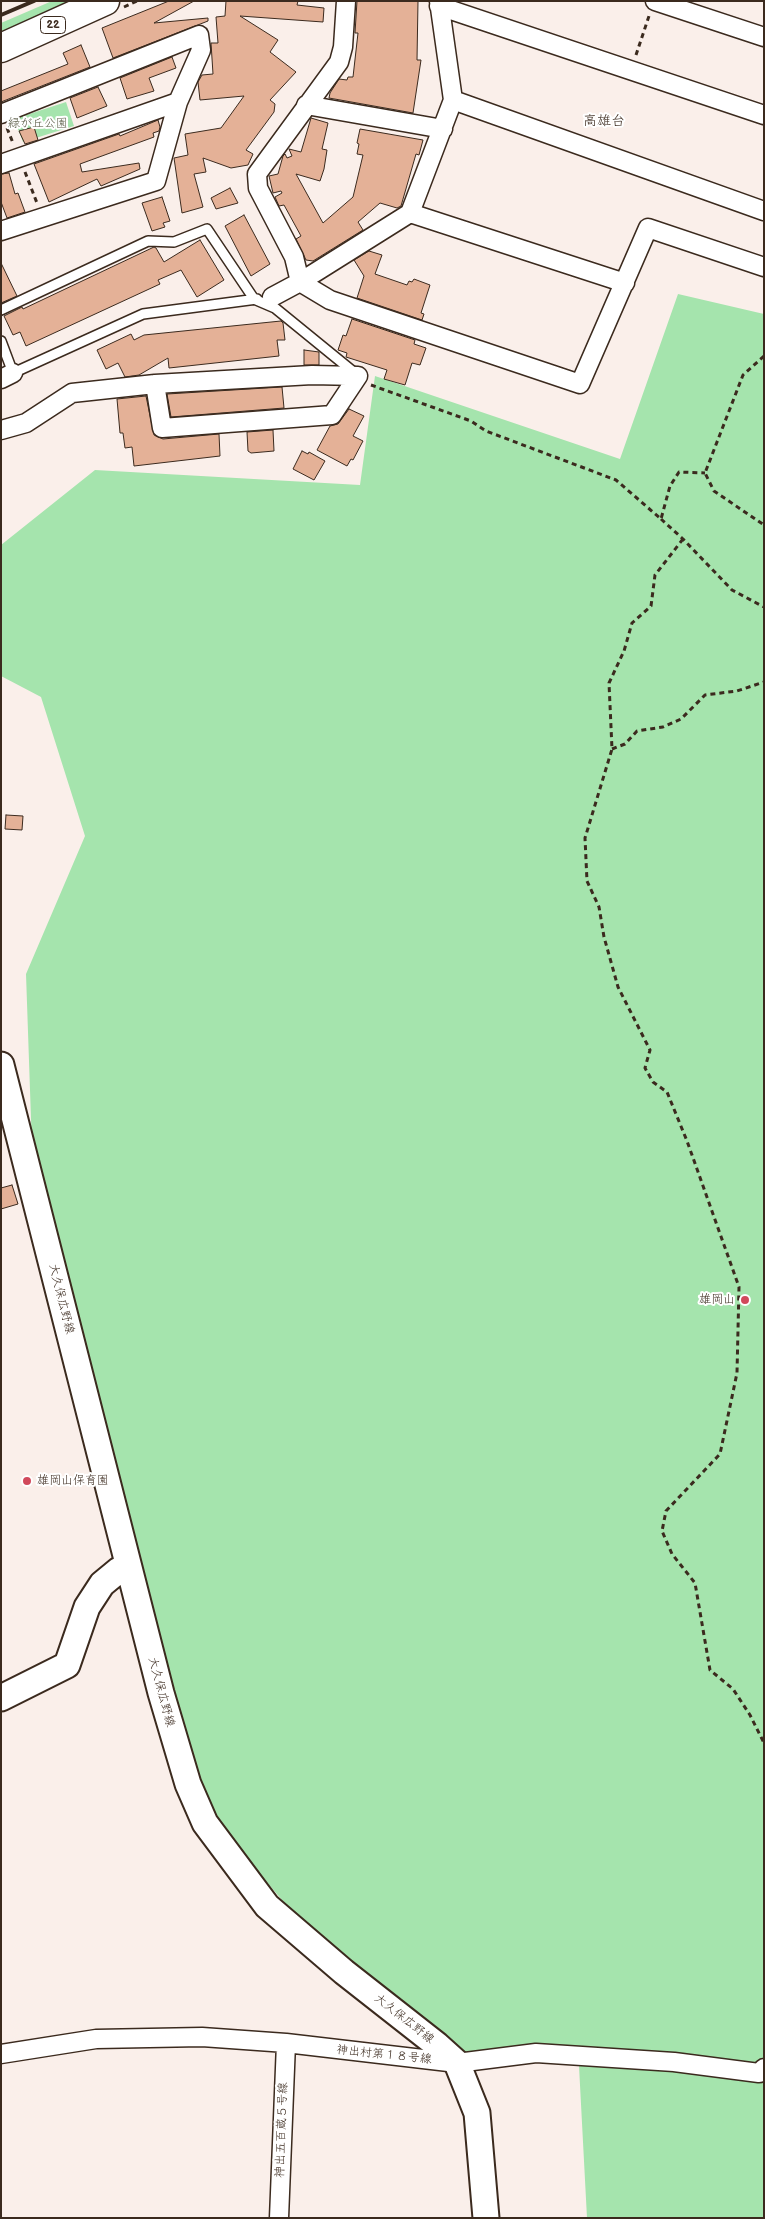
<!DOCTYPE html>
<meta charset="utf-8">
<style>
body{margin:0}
#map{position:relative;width:765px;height:2219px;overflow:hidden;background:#faefea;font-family:"Balsamiq Sans",sans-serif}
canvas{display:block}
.frame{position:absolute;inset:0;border:2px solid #3b2a1e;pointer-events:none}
</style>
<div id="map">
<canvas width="765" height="2219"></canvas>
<div class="frame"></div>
</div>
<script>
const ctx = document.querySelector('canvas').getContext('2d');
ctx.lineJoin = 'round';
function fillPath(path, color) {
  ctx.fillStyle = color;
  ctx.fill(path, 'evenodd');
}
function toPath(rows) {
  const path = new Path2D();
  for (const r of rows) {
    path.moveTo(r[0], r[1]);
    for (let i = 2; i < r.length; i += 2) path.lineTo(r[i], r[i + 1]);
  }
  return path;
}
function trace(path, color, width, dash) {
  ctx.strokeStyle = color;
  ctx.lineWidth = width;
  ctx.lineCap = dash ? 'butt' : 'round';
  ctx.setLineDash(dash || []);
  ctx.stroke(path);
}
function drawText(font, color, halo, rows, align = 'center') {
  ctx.font = font + ' "Balsamiq Sans","Klee One",sans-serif';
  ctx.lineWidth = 4;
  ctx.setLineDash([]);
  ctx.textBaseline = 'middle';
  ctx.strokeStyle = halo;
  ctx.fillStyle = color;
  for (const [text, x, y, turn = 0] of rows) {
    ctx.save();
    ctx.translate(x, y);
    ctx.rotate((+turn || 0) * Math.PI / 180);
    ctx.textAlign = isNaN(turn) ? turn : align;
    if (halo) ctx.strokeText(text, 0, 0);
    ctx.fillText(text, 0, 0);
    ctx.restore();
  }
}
fillPath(toPath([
 [52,1,81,1,1,36,1,23],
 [66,102,74,126,23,142,14,119],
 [678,294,764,314,764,2218,587,2218,579,2066,465,2052,344,1972,215,1822,169,1693,32,1148,26,974,85,836,41,697,1,676,1,545,95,470,360,485,375,376,620,459]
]), '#a5e4ad');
const building = toPath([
 [169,1,194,1,154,23,208,18,208,21,113,58,102,28,169,1],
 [226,1,298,1,297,5,324,8,323,22,240,16,278,40,270,52,296,72,270,100,275,104,274,112,246,150,253,154,248,165,231,168,203,158,206,172,194,174,203,207,182,213,174,158,188,155,185,134,221,128,244,96,200,100,198,82,202,75,213,74,211,43,218,43,216,17,225,16,226,1],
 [357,1,418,1,417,60,421,60,413,113,329,98,330,93,339,79,347,80,348,77,353,77,358,33,355,33,357,1],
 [81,45,90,67,1,102,1,91,68,64,63,53,81,45],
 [172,57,176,68,149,78,154,91,127,99,120,78,172,57],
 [98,87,107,106,77,118,70,98,98,87],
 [311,118,328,123,322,149,327,150,324,169,320,181,296,174,323,223,353,197,363,155,357,154,359,144,357,143,360,129,423,140,419,155,416,154,401,206,397,208,380,203,358,222,363,230,313,261,306,260,296,239,301,236,284,205,279,206,275,197,282,193,281,191,273,193,269,176,278,174,283,156,285,154,287,158,292,156,289,149,301,152,311,118],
 [158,120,160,127,159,131,153,133,154,137,80,164,82,172,139,163,140,169,101,186,97,179,49,202,34,164,119,134,120,136,158,120],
 [34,127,38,140,25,144,19,131,34,127],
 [9,173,15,194,18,193,25,212,7,218,1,202,1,174,9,173],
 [230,188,238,203,216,209,211,198,230,188],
 [162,197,170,221,163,223,165,227,152,231,142,203,162,197],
 [244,215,270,264,251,276,225,226,244,215],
 [200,240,224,280,197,297,181,270,158,280,160,284,26,346,20,332,13,335,4,316,22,307,23,309,154,247,156,248,164,262,200,240],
 [369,251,382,255,375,274,407,285,409,281,412,282,414,279,430,285,421,313,424,314,422,320,357,298,364,276,354,260,369,251],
 [1,263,17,296,1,303,1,263],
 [352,319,415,340,414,344,426,348,420,365,412,363,405,385,384,379,387,370,346,357,347,353,338,350,343,335,346,336,352,319],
 [281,321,283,323,285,340,277,340,279,356,169,368,168,358,139,375,125,377,118,363,106,369,97,350,131,334,134,340,144,335,281,321],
 [304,350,319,352,319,365,304,365,304,350],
 [282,387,284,408,171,417,167,394,282,387],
 [146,396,154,435,163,439,219,434,220,456,134,466,132,447,125,448,123,433,120,433,117,399,146,396],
 [349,409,364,416,353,436,363,441,353,460,351,459,347,466,317,450,330,426,338,424,349,409],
 [273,430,274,451,251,453,248,451,247,432,273,430],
 [302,451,308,454,309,452,325,461,314,480,293,469,302,451],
 [6,815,23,816,22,830,5,829,6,815],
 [12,1185,18,1204,1,1209,1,1188,12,1185]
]);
fillPath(building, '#e4b197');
trace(building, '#3b2a1e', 1);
const lane = toPath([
 [1,310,148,241,174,242,207,229,254,299,275,308,356,374],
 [1,341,13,373,143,314,257,299]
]);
const street = toPath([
 [346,1,343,47,339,62,257,174,258,188,294,257,300,282,330,300,580,384,648,228,764,267],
 [655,1,764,37],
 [439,6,764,115],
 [453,100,764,211],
 [306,105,443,129],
 [1,114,199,35,201,50,178,102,156,181,1,231],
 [1,164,178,102],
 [410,213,625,283],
 [272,297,300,282,410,213,453,100,439,1],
 [1,379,13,373],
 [155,384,162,428,332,415,358,376],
 [1,430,26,423,72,393,155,384,312,375,358,376],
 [1,2054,96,2039,202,2037,286,2043,457,2063,536,2053,674,2062,759,2073,764,2068],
 [279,2218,286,2043]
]);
const secondary = toPath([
 [1,1065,161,1693,188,1784,205,1823,267,1906,344,1972,437,2045,457,2063,477,2113,486,2218],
 [1,1698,67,1665,87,1607,102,1584,119,1570]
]);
const primary = toPath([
 [1,48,105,1]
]);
trace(lane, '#3b2a1e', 12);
trace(street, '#3b2a1e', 21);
trace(secondary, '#3b2a1e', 29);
trace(primary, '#3b2a1e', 31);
trace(toPath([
 [124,7,137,1],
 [636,55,649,16],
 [7,128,13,143],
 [25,172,37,203],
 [764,356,743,375,705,473,714,491,764,525],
 [371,385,471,421,486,431,616,480,661,519,670,486,679,472,705,473],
 [661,519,683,539,732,590,764,607],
 [683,539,655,575,651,606,632,623,624,651,609,683,612,749,585,838,587,881,599,907,604,937,618,987,650,1050,645,1068,653,1082,667,1092,687,1141,739,1287,737,1373,720,1454,666,1511,662,1531,672,1554,695,1583,710,1670,733,1689,750,1715,764,1743],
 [612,749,625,744,637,731,663,727,681,719,705,695,737,691,764,682]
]), '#3b2a1e', 3, [5, 4]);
trace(lane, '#fff', 9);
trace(street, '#fff', 18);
trace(secondary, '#fff', 25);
trace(primary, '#fff', 28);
trace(toPath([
 [1,15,34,1]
]), '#3b2a1e', 4);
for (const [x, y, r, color] of [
 [745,1300,5,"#d1495b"],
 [27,1481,5,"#d1495b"]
]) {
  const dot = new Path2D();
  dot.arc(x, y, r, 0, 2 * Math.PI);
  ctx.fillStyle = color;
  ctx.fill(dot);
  trace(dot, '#fff', 2);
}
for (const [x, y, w] of [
 [53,25,25]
]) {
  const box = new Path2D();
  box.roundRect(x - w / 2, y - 8.5, w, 17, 4);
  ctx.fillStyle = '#fff';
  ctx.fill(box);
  trace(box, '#3b2a1e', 1);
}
drawText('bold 11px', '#3b2a1e', null, [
 ["22",53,25]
]);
drawText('12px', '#565842', '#fff', [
 ["緑が丘公園",38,124]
]);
drawText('12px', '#3b2a1e', '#fff', [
 ["大久保広野線",61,1299,76],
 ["大久保広野線",161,1692,75],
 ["大久保広野線",404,2019,38],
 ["神出村第１８号線",384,2055,6],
 ["神出五百蔵５号線",282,2130,-88]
]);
drawText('12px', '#3b2a1e', '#fff', [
 ["雄岡山",735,1300],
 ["雄岡山保育園",37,1481,"left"]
], 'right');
drawText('14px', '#3b2a1e', '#fff', [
 ["高雄台",604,121]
]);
</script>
